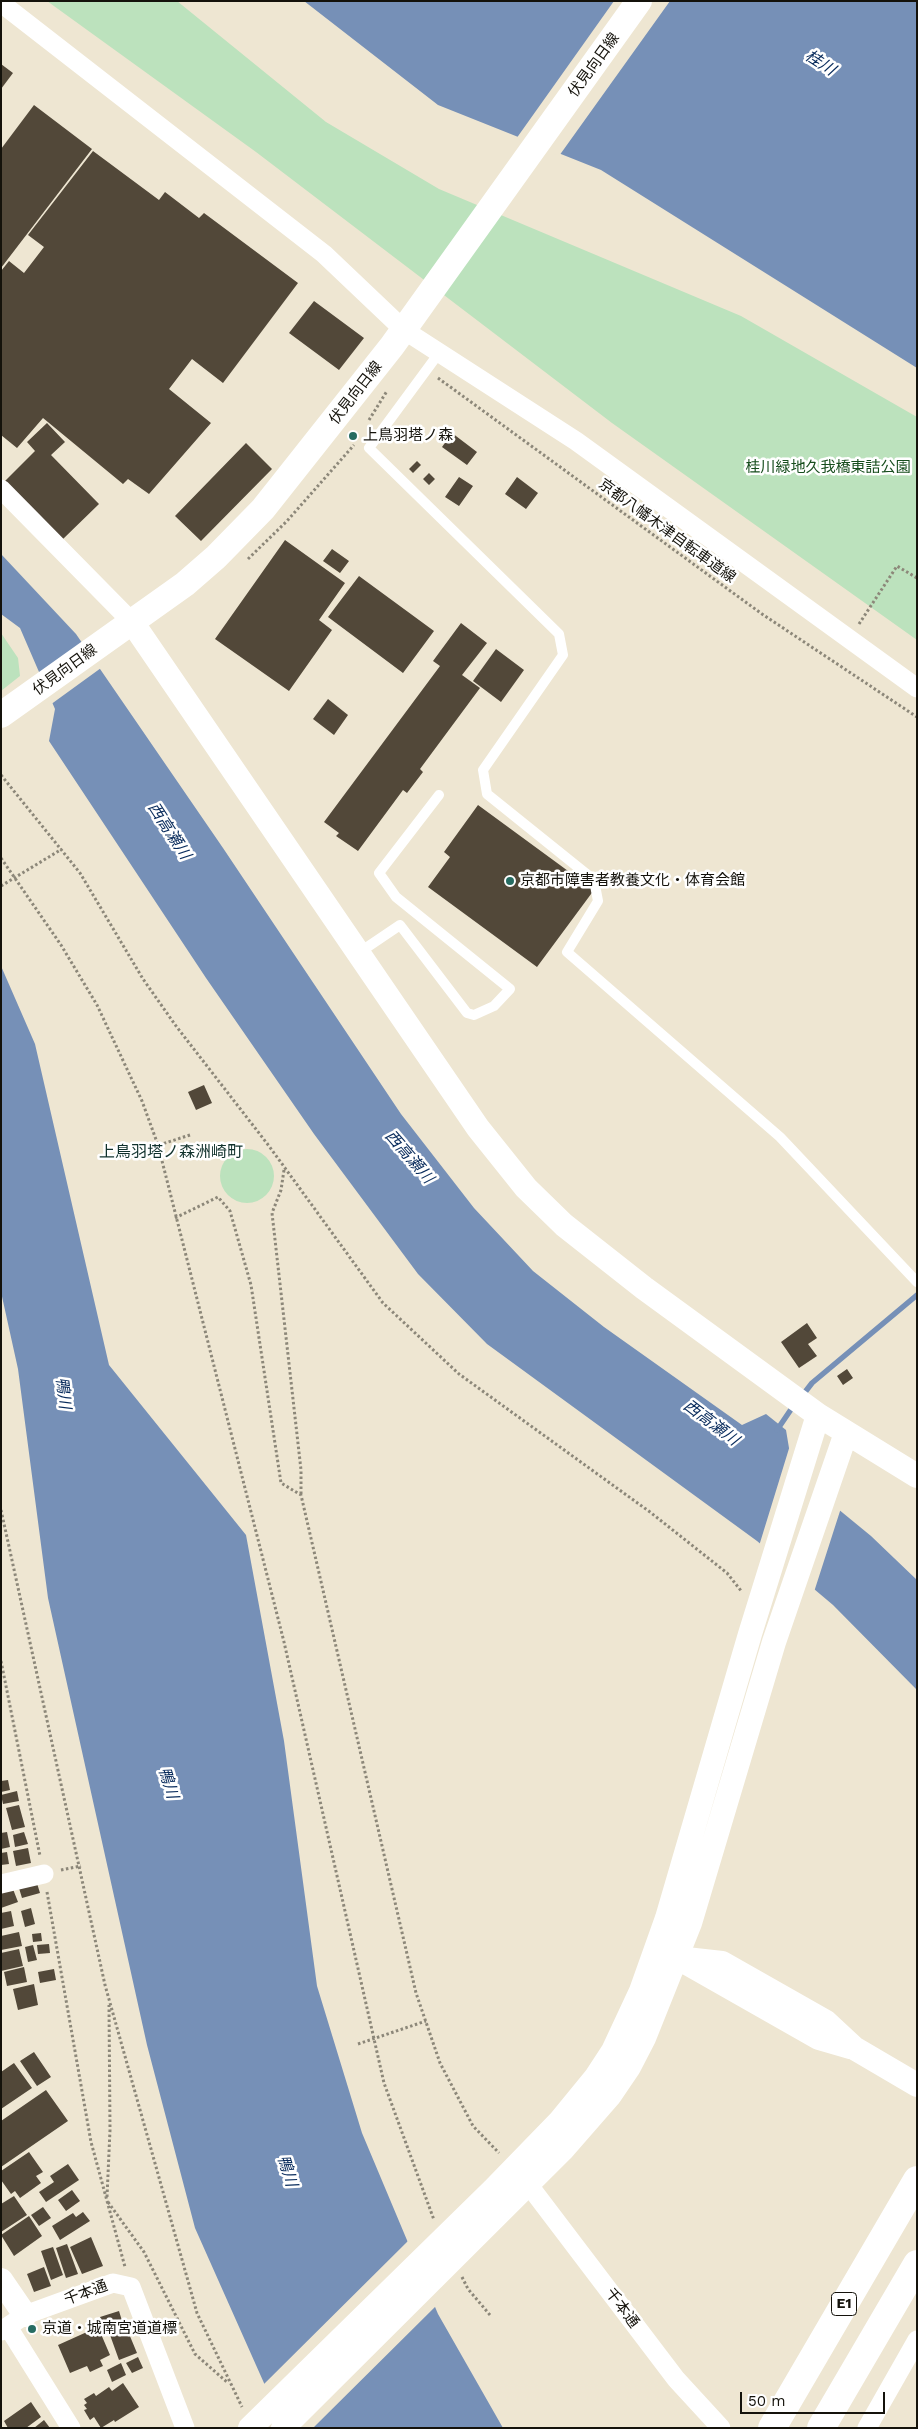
<!DOCTYPE html>
<meta charset="utf-8">
<style>
body{margin:0}
#map{position:relative;width:918px;height:2429px;overflow:hidden;background:#eee6d2;font-family:"Work Sans",sans-serif}
canvas{display:block}
.frame{position:absolute;inset:0;border:2px solid #14120b;pointer-events:none}
.scale{position:absolute;left:740px;top:2392px;width:145px;height:22px;box-sizing:border-box;border:2px solid #14120b;border-top:0;padding-left:6px;font-size:15px;line-height:18px;white-space:nowrap;color:#14120b;-webkit-text-stroke:4px #fff;paint-order:stroke}
</style>
<div id="map">
<canvas width="918" height="2429"></canvas>
<div class="frame"></div>
<div class="scale">50 m</div>
</div>
<script>
const ctx = document.querySelector('canvas').getContext('2d');
ctx.lineJoin = 'round';
function fillPath(path, color) {
  ctx.fillStyle = color;
  ctx.fill(path, 'evenodd');
}
function toPath(rows) {
  const path = new Path2D();
  for (const r of rows) {
    if (r.length === 3) {
      path.moveTo(r[0] + r[2], r[1]);
      path.arc(r[0], r[1], r[2], 0, 2 * Math.PI);
      continue;
    }
    path.moveTo(r[0], r[1]);
    for (let i = 2; i < r.length; i += 2) path.lineTo(r[i], r[i + 1]);
  }
  return path;
}
function trace(path, color, width, dash) {
  ctx.strokeStyle = color;
  ctx.lineWidth = width;
  ctx.lineCap = dash ? 'butt' : 'round';
  ctx.setLineDash(dash || []);
  ctx.stroke(path);
}
function drawText(font, color, halo, rows, align = 'center') {
  ctx.font = font + ' "Work Sans","Noto Sans JP",sans-serif';
  ctx.lineWidth = 5;
  ctx.setLineDash([]);
  ctx.textBaseline = 'middle';
  ctx.strokeStyle = halo;
  ctx.fillStyle = color;
  for (const [text, x, y, turn = 0] of rows) {
    ctx.save();
    ctx.translate(x, y);
    ctx.rotate((+turn || 0) * Math.PI / 180);
    ctx.textAlign = isNaN(turn) ? turn : align;
    if (halo) ctx.strokeText(text, 0, 0);
    ctx.fillText(text, 0, 0);
    ctx.restore();
  }
}
fillPath(toPath([
 [47,1,177,1,326,122,439,189,741,316,917,417,917,640,612,423,256,152],
 [1,633,18,658,20,676,1,691],
 [247,1176,27]
]), '#bce2bd');
fillPath(toPath([
 [304,1,917,1,917,368,601,170,438,105],
 [1,554,76,634,223,848,401,1114,474,1208,533,1271,604,1327,742,1425,766,1414,786,1430,793,1472,871,1536,917,1580,917,1690,833,1605,757,1541,487,1344,418,1274,314,1134,206,978,49,741,55,709,20,628,1,614],
 [1,966,35,1044,109,1365,246,1535,284,1741,317,1986,362,2133,438,2314,503,2428,284,2428,195,2228,147,2045,48,1598,18,1369,1,1292]
]), '#7690b7');
fillPath(toPath([
 [614,1,670,1,559,156,516,139],
 [95,659,101,668,50,705,46,696],
 [791,1442,795,1470,841,1508,814,1592,759,1546],
 [410,2239,437,2305,313,2428,281,2428,262,2386]
]), '#eee6d2');
trace(toPath([
 [802,1396,812,1383,917,1295],
 [777,1430,794,1405]
]), '#7690b7', 5.5);
fillPath(toPath([
 [1,64,13,73,1,89],
 [34,105,92,149,1,268,1,149],
 [93,151,159,200,165,192,199,218,204,213,298,283,223,383,192,359,169,389,211,423,149,494,128,479,123,484,43,418,17,448,1,435,1,271,9,261,24,273,44,247,28,235],
 [314,301,364,338,339,370,289,333],
 [47,423,65,442,51,455,99,504,62,540,5,481,35,451,27,442],
 [452,433,477,452,467,465,442,447],
 [246,443,272,469,201,541,175,516],
 [417,461,421,465,413,473,409,469],
 [429,473,435,479,429,485,423,479],
 [459,477,473,486,459,506,445,497],
 [517,477,538,493,526,509,505,494],
 [285,540,345,583,319,620,332,630,289,691,215,639],
 [332,549,349,561,340,573,323,561],
 [359,576,434,631,403,673,328,617],
 [461,623,487,643,462,675,480,688,420,769,423,772,407,793,403,790,358,851,336,836,339,833,324,822,440,666,433,661],
 [496,649,524,670,501,702,473,681],
 [328,699,348,715,334,735,313,719],
 [478,805,594,890,537,967,428,887,450,857,444,852],
 [204,1085,212,1103,196,1110,188,1092],
 [807,1323,817,1338,808,1344,817,1356,799,1368,781,1342],
 [847,1369,853,1378,843,1385,837,1376],
 [8,1780,10,1790,1,1792,1,1781],
 [17,1791,19,1801,3,1804,1,1795],
 [19,1805,25,1827,12,1830,6,1808],
 [7,1832,10,1847,1,1849,1,1833],
 [24,1832,28,1844,15,1847,13,1835],
 [28,1848,31,1863,16,1866,13,1851],
 [7,1852,9,1864,1,1865,1,1853],
 [36,1880,40,1893,22,1898,18,1885],
 [11,1884,18,1902,1,1908,1,1888],
 [31,1908,35,1924,25,1927,21,1911],
 [11,1911,14,1926,1,1929,1,1913],
 [19,1932,22,1946,1,1950,1,1936],
 [41,1933,42,1941,33,1942,32,1934],
 [49,1944,50,1953,38,1954,37,1945],
 [33,1945,37,1960,28,1962,25,1947],
 [19,1949,23,1966,1,1971,1,1953],
 [24,1967,27,1982,7,1986,4,1972],
 [54,1969,56,1980,40,1983,38,1972],
 [34,1984,38,2005,18,2010,13,1989],
 [34,2052,51,2077,37,2086,20,2061],
 [14,2063,32,2088,1,2109,1,2072],
 [46,2090,68,2121,1,2167,1,2121],
 [29,2152,43,2172,36,2176,41,2183,20,2198,15,2191,11,2194,1,2180,1,2171],
 [68,2164,79,2180,46,2202,39,2192,54,2182,50,2176],
 [72,2190,80,2201,66,2211,58,2200],
 [14,2196,27,2215,1,2232,1,2204],
 [43,2207,51,2218,39,2226,31,2215],
 [83,2212,90,2221,60,2240,52,2226,73,2213,76,2217],
 [29,2216,42,2236,14,2256,1,2235],
 [91,2237,103,2266,82,2274,70,2247],
 [67,2244,78,2274,66,2278,56,2248],
 [53,2247,63,2275,51,2280,41,2251],
 [44,2267,51,2286,34,2292,27,2274],
 [119,2311,123,2324,104,2330,100,2317],
 [98,2327,110,2355,100,2360,103,2366,90,2372,87,2366,70,2373,58,2345],
 [127,2329,137,2353,119,2360,110,2335],
 [138,2357,143,2368,132,2373,126,2363],
 [121,2363,126,2375,112,2382,107,2370],
 [123,2383,139,2407,115,2422,114,2420,101,2428,94,2417,90,2420,84,2410,87,2409,84,2405,87,2403,84,2399,94,2393,96,2396,109,2387,112,2391],
 [31,2402,41,2417,26,2428,8,2428,4,2421],
 [44,2420,50,2428,34,2428]
]), '#524839');
trace(toPath([
 [438,378,762,614,917,717],
 [369,420,387,391],
 [248,559,287,521,354,445],
 [859,624,897,566,917,578],
 [1,775,80,873,143,979,176,1026,269,1146,383,1303,459,1374,650,1512,727,1573,742,1592],
 [1,858,61,945,97,1005,142,1101,158,1145,284,1642,384,2083,434,2220],
 [1,886,62,849],
 [140,1151,190,1135],
 [284,1170,281,1190,272,1213,301,1470,301,1495],
 [175,1218,218,1197,230,1211,251,1285,281,1483,301,1495,416,1993,440,2063,473,2126,499,2153],
 [1,1510,105,1985,197,2313,242,2407],
 [1,1661,40,1856],
 [61,1870,81,1866],
 [47,1892,91,2142,125,2267],
 [358,2044,426,2021],
 [107,2197,110,2130,109,2005],
 [108,2202,144,2252,195,2354,228,2383],
 [462,2277,468,2289,490,2315]
]), '#8c8779', 3, [2.5, 2.5]);
trace(toPath([
 [439,353,369,448,559,634,563,655,483,770,487,794,594,880,598,901,567,952,780,1137,917,1282],
 [360,952,400,925,467,1013,474,1015,494,1006,510,989,396,897,379,873,439,795]
]), '#fff', 10);
trace(toPath([
 [1,3,324,254,404,330,576,441,917,688],
 [1,489,132,622],
 [1,1884,44,1874],
 [528,2184,676,2379,721,2428],
 [8,2327,71,2428],
 [1,2331,25,2315,113,2283,131,2287,185,2428],
 [867,2428,917,2340]
]), '#fff', 19);
trace(toPath([
 [132,622,478,1128,526,1188,564,1225,644,1288,818,1415,917,1476],
 [677,1958,722,1963,826,2022,854,2048,917,2085],
 [687,1963,819,2038,850,2047],
 [1,2280,25,2315],
 [250,2428,493,2190,560,2121,596,2077,613,2051,641,1991,667,1918,750,1634,818,1415],
 [283,2428,562,2150,610,2095,629,2067,644,2038,690,1923,774,1642,846,1433]
]), '#fff', 24);
trace(toPath([
 [1,715,185,584,216,557,263,509,392,346,639,1]
]), '#fff', 26);
trace(toPath([
 [772,2428,917,2180],
 [821,2428,917,2264]
]), '#fff', 28);
for (const [x, y, r, color] of [
 [353,436,5,"#266c62"],
 [510,881,5,"#266c62"],
 [32,2329,5,"#266c62"]
]) {
  const dot = new Path2D();
  dot.arc(x, y, r, 0, 2 * Math.PI);
  ctx.fillStyle = color;
  ctx.fill(dot);
  trace(dot, '#fff', 2);
}
for (const [x, y, w] of [
 [844,2304,25]
]) {
  const box = new Path2D();
  box.roundRect(x - w / 2, y - 11.5, w, 23, 4);
  ctx.fillStyle = '#fff';
  ctx.fill(box);
  trace(box, '#14120b', 1);
}
drawText('bold 14px', '#14120b', null, [
 ["E1",844,2304]
]);
drawText('15px', '#14120b', '#fff', [
 ["伏見向日線",594,65,-54],
 ["伏見向日線",356,393,-52],
 ["京都八幡木津自転車道線",667,531,36],
 ["伏見向日線",65,670,-36],
 ["千本通",86,2293,-20],
 ["千本通",622,2308,53]
]);
drawText('15px', '#14120b', '#fff', [
 ["上鳥羽塔ノ森",363,436],
 ["京都市障害者教養文化・体育会館",520,881],
 ["京道・城南宮道道標",42,2329]
], 'left');
drawText('15px', '#174d1d', '#fff', [
 ["桂川緑地久我橋東詰公園",828,468]
]);
drawText('italic 16px', '#072a5b', '#fff', [
 ["桂川",820,63,33],
 ["西高瀬川",169,831,57],
 ["西高瀬川",409,1157,49],
 ["鴨川",63,1393,83],
 ["西高瀬川",711,1423,37],
 ["鴨川",168,1783,73],
 ["鴨川",287,2171,73]
]);
drawText('16px', '#10312c', '#fff', [
 ["上鳥羽塔ノ森洲崎町",171,1152]
]);
</script>
